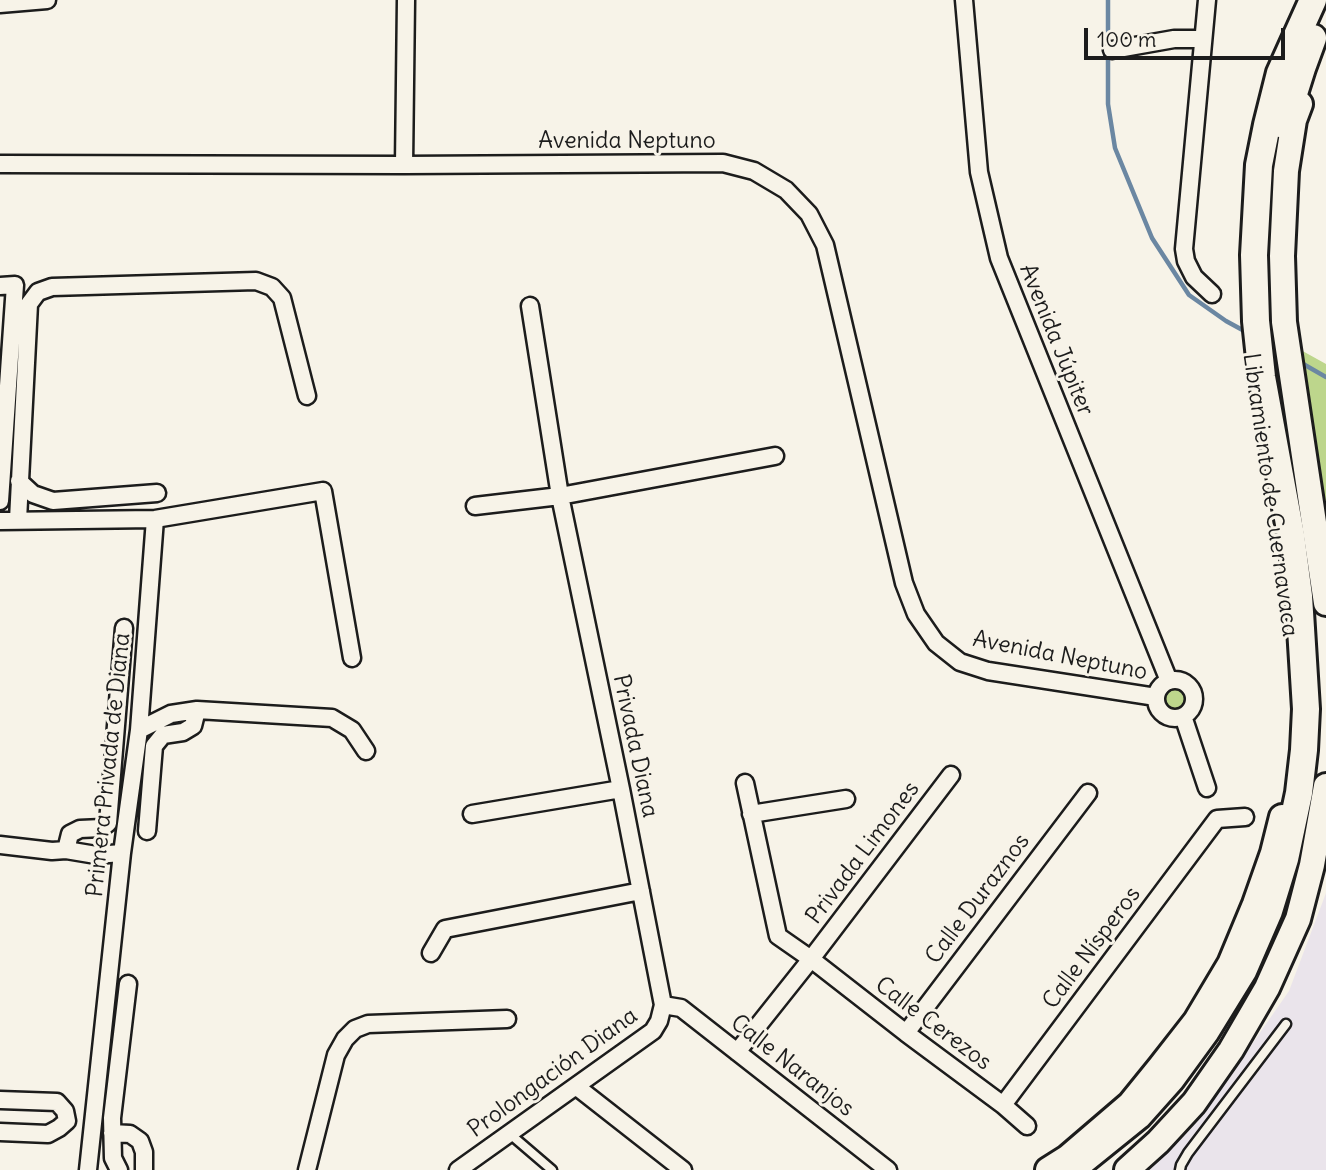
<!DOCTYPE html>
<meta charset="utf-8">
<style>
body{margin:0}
#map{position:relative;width:1326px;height:1170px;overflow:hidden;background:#f7f3e8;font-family:Delius,sans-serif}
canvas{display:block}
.scale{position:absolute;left:1084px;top:28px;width:201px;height:32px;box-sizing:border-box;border:4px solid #1c1c1c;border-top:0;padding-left:9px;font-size:21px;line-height:24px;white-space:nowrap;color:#1c1c1c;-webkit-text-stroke:5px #f7f3e8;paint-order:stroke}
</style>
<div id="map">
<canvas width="1326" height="1170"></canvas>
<div class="scale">100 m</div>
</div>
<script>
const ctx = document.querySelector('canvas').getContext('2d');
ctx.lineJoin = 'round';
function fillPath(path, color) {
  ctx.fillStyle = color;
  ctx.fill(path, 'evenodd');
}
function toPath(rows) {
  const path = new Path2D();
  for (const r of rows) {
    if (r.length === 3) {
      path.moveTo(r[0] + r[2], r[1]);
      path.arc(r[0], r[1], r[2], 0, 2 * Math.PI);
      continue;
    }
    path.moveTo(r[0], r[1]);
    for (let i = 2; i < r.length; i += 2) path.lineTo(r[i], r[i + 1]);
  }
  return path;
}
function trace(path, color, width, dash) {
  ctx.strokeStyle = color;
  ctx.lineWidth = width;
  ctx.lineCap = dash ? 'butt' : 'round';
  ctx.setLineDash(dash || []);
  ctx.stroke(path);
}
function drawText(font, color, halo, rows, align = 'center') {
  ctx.font = font + ' Delius,sans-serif';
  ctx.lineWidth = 6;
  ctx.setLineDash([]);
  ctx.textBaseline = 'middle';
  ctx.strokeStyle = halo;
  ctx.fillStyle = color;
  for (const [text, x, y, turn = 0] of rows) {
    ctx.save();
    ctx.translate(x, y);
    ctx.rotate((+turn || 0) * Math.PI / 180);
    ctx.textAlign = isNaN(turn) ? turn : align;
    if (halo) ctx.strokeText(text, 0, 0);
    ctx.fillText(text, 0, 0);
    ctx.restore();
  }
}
fillPath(toPath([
 [1326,893,1326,1170,1135,1170,1178,1133,1236,1067,1289,991]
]), '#eae4eb');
fillPath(toPath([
 [1299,349,1326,364,1326,509],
 [1175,699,15]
]), '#bdd68c');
trace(toPath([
 [1108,0,1108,104,1115,148,1152,238,1189,295,1226,321,1248,333],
 [1298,361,1326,377]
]), '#6b87a2', 4.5);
const service = toPath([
 [510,1134,552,1170],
 [1180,1170,1181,1165,1188,1153,1286,1024]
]);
const minor = toPath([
 [964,0,979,172,999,258,1169,681],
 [1207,0,1184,249,1186,261,1194,277,1212,294],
 [0,4,47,0],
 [1112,50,1174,39,1202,39],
 [0,164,404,165,723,163,754,171,786,190,809,214,825,245,904,583,916,614,936,643,960,662,988,671,1156,697],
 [404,165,406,0],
 [0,286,15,285,0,501],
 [19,481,33,494,53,501,157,493],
 [475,506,560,496,775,456],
 [18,520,29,304,38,292,52,287,256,281,272,287,282,298,307,396],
 [0,521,155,519,323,491,352,658],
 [1175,699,19],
 [1183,716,1207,788],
 [139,730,171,714,197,710,332,718,352,730,366,751],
 [745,783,778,936,811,959,906,1033,1003,1105,1027,1126],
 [472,814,621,789],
 [751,814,846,799],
 [147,831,154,746,163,735,183,732,193,726,197,710],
 [0,845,52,851,66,850],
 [122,853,96,855,66,850,70,834,80,829,102,828,108,823,124,628],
 [431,953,445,929,641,891],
 [663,1005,681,1008,888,1170],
 [906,1033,1088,793],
 [737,1052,811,959,951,775],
 [577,1087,683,1170],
 [0,1100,57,1102,65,1111,67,1121],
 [1003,1105,1217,819,1245,817],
 [0,1132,48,1134,59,1128,67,1121],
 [112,1133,130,1134,140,1141,144,1152,144,1170],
 [88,1170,122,853,139,730,155,519],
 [119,1170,113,1158,112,1118,128,984],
 [307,1170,336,1055,345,1039,355,1029,368,1024,507,1019],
 [458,1170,653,1031,659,1021,663,1005,621,789,560,496,530,306]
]);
const primary = toPath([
 [1300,104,1294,120,1286,171,1282,256,1284,322,1326,603],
 [1048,1170,1067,1158,1130,1104,1160,1067,1196,1021,1230,964,1255,904,1273,853,1282,817],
 [1127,1170,1158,1142,1194,1103,1231,1050,1267,988,1298,919,1312,865,1326,786]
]);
const trunk = toPath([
 [1284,125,1302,68,1313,38],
 [1071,1170,1138,1116,1171,1079,1206,1031,1243,971,1269,911,1285,859,1299,793,1304,750,1306,709,1299,596,1291,535,1262,377,1256,321,1254,255,1259,165,1267,125,1280,73,1313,0]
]);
trace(service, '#1c1c1c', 13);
trace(minor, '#1c1c1c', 21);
trace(primary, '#1c1c1c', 30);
trace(trunk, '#1c1c1c', 32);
trace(service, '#f7f3e8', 8);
trace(minor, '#f7f3e8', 16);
trace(primary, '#f7f3e8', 24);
trace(trunk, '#f7f3e8', 26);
drawText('23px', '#1c1c1c', '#f7f3e8', [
 ["Avenida Neptuno",627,141],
 ["Avenida Júpiter",1056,340,68],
 ["Libramiento de Cuernavaca",1270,495,82],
 ["Avenida Neptuno",1060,656,11],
 ["Privada Diana",635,746,78],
 ["Primera Privada de Diana",109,765,-84],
 ["Privada Limones",863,853,-53],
 ["Calle Duraznos",978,899,-53],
 ["Calle Nísperos",1092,948,-53],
 ["Calle Cerezos",933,1024,37],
 ["Calle Naranjos",792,1066,38],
 ["Prolongación Diana",553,1073,-36]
]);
</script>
